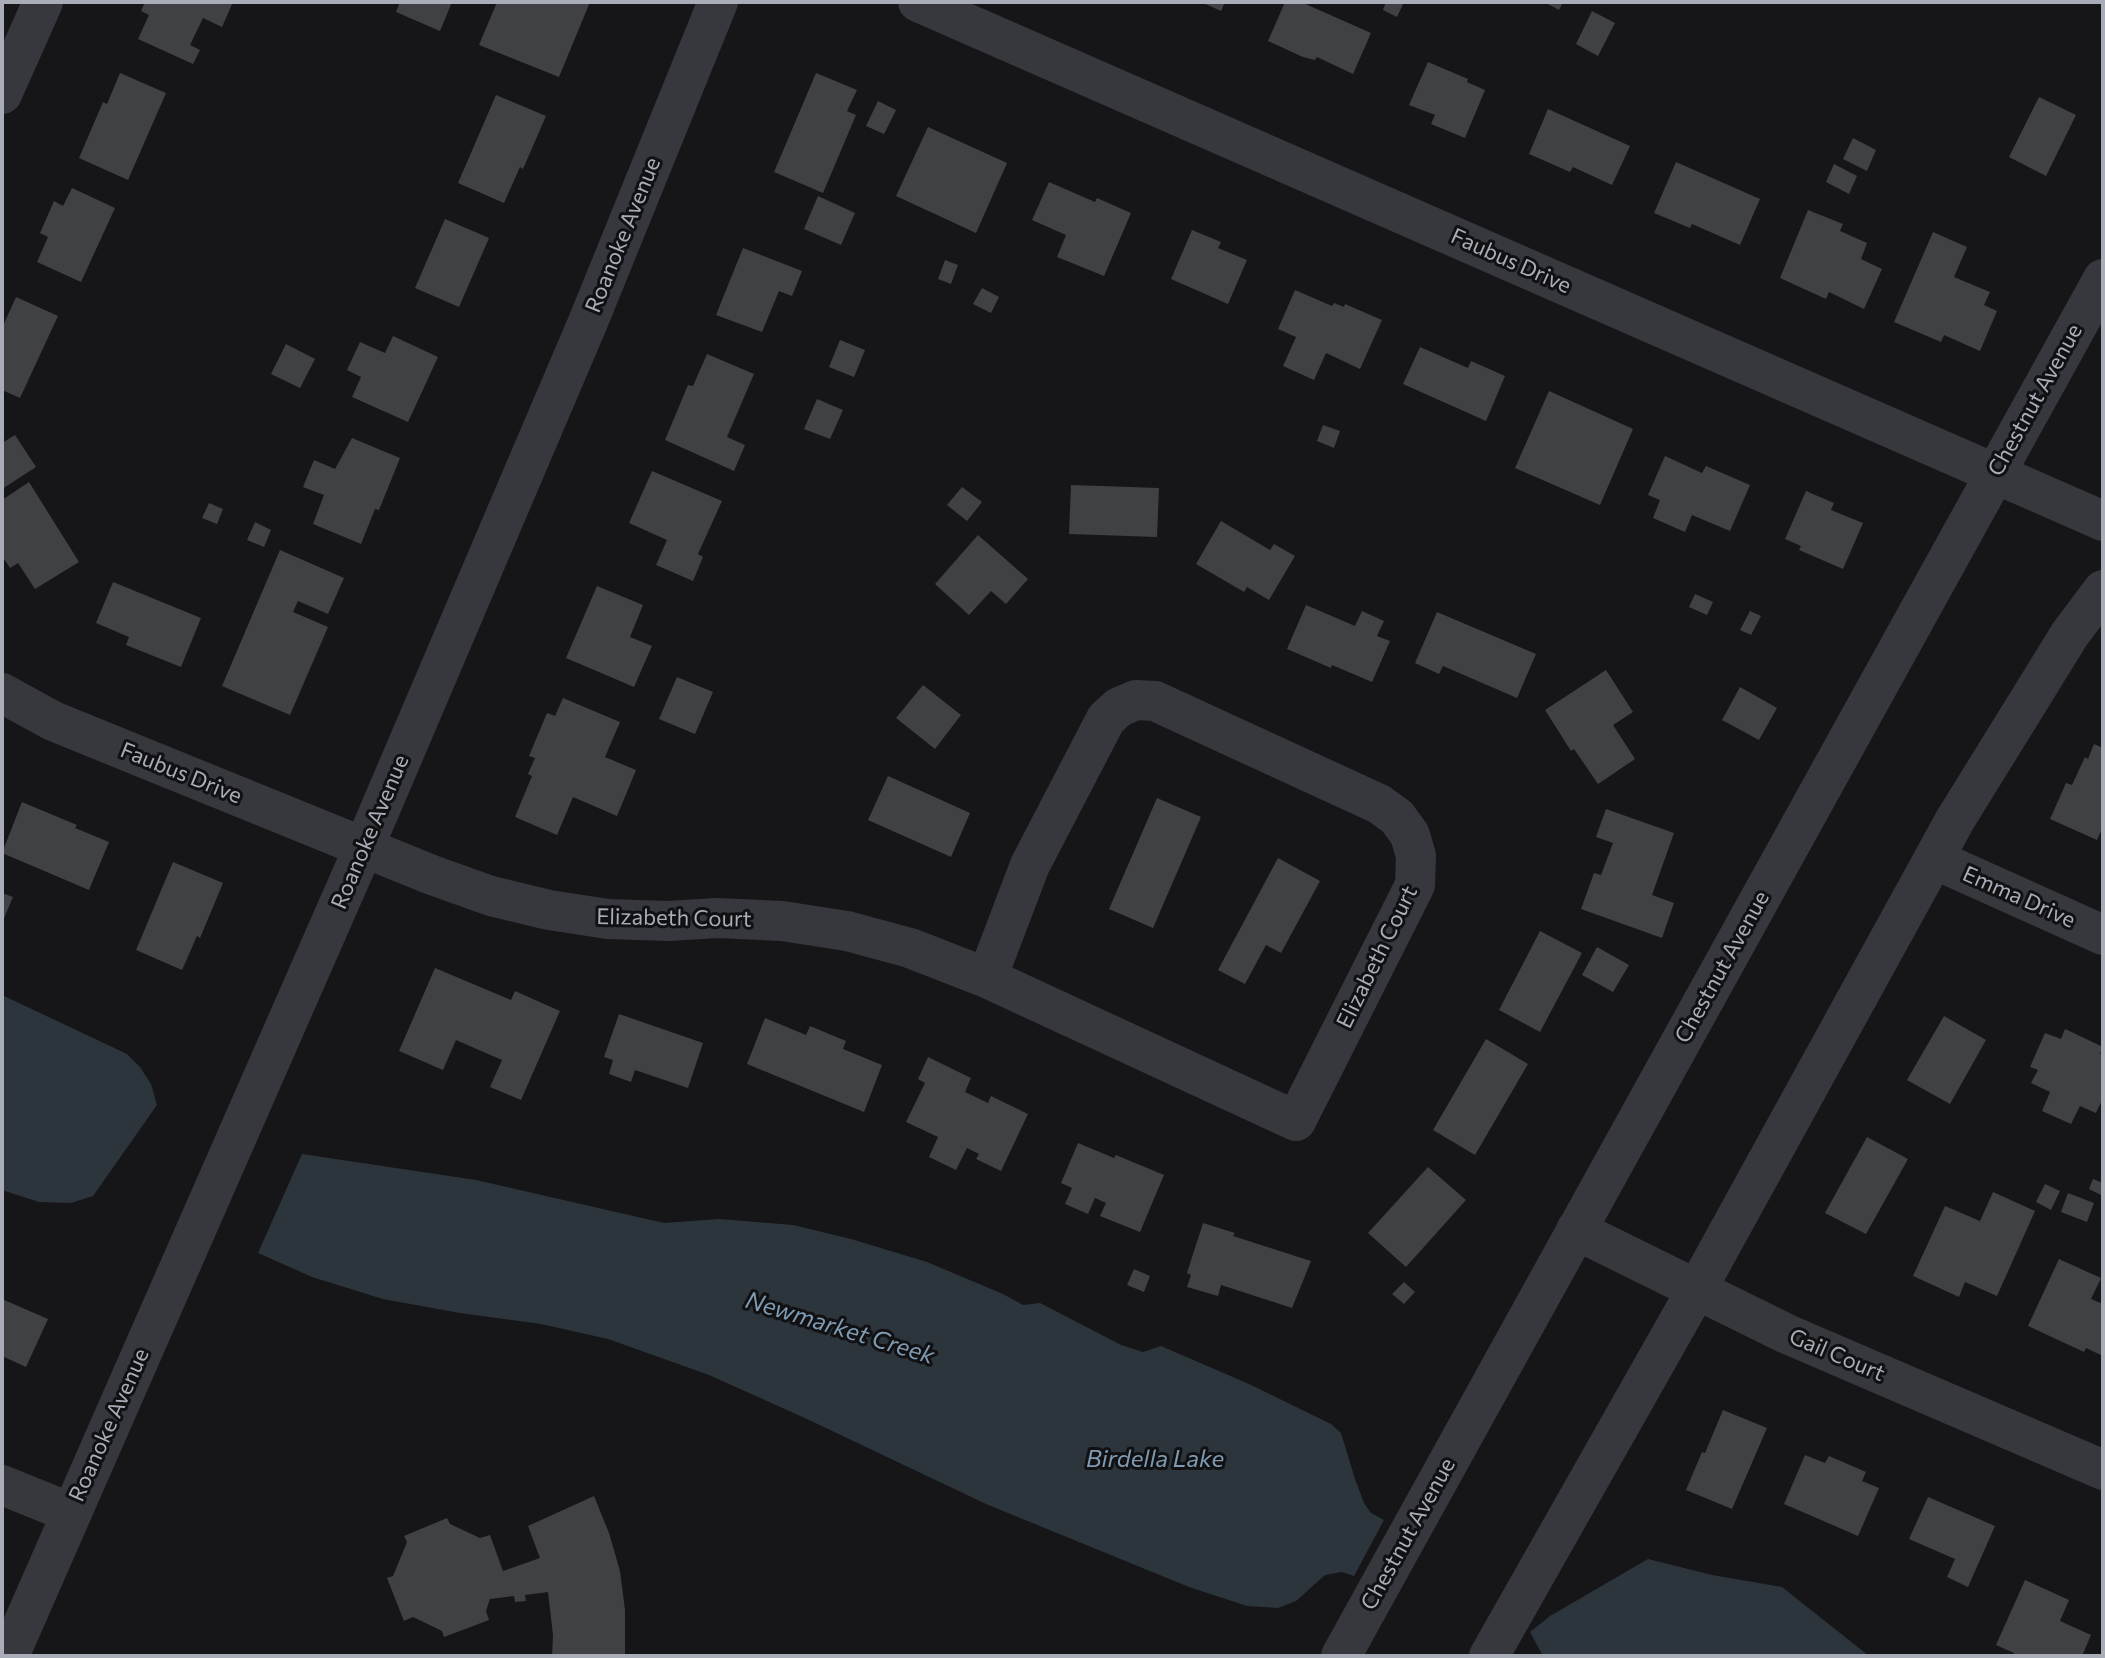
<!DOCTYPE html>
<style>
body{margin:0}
#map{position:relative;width:2105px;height:1658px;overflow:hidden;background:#161618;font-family:Commissioner,sans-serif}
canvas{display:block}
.frame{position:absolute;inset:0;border:4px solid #a8adb8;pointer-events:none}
</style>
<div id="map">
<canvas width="2105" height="1658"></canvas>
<div class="frame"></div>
</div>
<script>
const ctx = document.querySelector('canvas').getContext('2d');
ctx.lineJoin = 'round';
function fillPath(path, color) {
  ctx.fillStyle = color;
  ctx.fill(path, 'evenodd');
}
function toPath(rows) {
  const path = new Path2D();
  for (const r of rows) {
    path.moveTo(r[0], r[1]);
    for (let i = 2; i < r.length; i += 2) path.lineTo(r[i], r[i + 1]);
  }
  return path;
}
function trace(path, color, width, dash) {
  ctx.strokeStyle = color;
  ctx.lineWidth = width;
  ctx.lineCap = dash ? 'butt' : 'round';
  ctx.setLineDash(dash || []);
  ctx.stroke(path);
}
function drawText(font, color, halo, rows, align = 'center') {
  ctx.font = font + ' Commissioner,sans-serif';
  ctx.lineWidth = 6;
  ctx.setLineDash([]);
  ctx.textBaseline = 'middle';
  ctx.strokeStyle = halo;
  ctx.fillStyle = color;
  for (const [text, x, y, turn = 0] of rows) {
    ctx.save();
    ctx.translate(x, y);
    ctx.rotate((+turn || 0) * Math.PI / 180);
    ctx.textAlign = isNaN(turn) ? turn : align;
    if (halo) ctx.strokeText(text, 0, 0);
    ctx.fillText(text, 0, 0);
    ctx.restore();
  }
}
fillPath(toPath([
 [2,995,127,1054,140,1067,151,1084,157,1105,93,1196,71,1203,39,1202,2,1190],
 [302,1154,476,1180,664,1223,719,1219,793,1225,851,1239,927,1262,1003,1294,1023,1305,1040,1303,1121,1345,1143,1352,1161,1346,1249,1384,1331,1424,1341,1433,1355,1479,1364,1503,1371,1513,1384,1520,1354,1576,1342,1572,1325,1575,1296,1601,1278,1608,1247,1606,1189,1587,986,1504,807,1419,709,1375,608,1339,541,1324,460,1313,383,1299,312,1277,258,1253],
 [1648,1559,1712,1575,1782,1587,1869,1656,1543,1656,1530,1632,1550,1616]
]), '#2c353c');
fillPath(toPath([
 [145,2,233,2,222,27,203,18,190,45,200,50,193,64,138,39,149,15,141,11],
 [400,2,452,2,440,31,396,12],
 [497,2,590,2,559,77,479,45],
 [1201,2,1225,2,1221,11],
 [1285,2,1301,2,1371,33,1353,74,1317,57,1315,60,1303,57,1268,41],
 [1386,2,1404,2,1397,17,1383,10],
 [1544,2,1563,2,1559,10],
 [1592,11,1615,23,1598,56,1576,44],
 [1428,62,1468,79,1467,82,1485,90,1465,138,1431,124,1435,115,1409,105],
 [120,73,166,93,128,180,79,158,103,102,107,104],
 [816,73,857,90,847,111,856,115,823,193,774,172],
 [496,95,546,116,523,169,520,167,504,203,458,183],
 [2039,97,2076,115,2046,176,2009,157],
 [878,101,896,110,884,134,866,126],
 [1548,109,1630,146,1612,185,1573,167,1570,172,1529,154],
 [928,127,1007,163,976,233,896,196],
 [1853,138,1876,150,1867,171,1843,159],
 [1676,162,1760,199,1740,245,1692,224,1690,228,1654,213],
 [1834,164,1857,176,1849,194,1826,182],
 [1049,182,1095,202,1097,198,1131,213,1104,276,1057,257,1066,235,1032,220],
 [72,188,115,208,81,282,37,262,48,237,40,233,54,201,63,206],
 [818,196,855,213,841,245,804,229],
 [1808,210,1843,224,1840,231,1867,243,1861,259,1882,269,1864,309,1829,292,1826,299,1780,278],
 [445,219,489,238,459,307,415,288],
 [1192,230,1221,242,1218,248,1247,260,1228,304,1171,279],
 [1933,232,1967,247,1954,277,1990,292,1984,305,1997,311,1980,351,1944,335,1941,342,1894,322],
 [743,248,802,271,792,296,779,291,762,332,716,315],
 [945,260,958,265,951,284,938,279],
 [982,288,999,297,991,313,973,304],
 [1295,290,1332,306,1334,303,1344,307,1345,304,1382,320,1360,369,1326,353,1314,380,1283,366,1296,337,1278,329],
 [16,297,58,316,20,398,2,390,2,328],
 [393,336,438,357,408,422,352,397,361,377,347,370,360,342,385,353],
 [840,340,865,350,854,377,829,367],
 [286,344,315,359,300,388,271,374],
 [1420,347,1468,368,1471,361,1505,376,1486,421,1403,384],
 [707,354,754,374,727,437,745,445,734,471,665,440,688,385,693,386],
 [1549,391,1633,429,1600,505,1515,468],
 [817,399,843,410,830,439,804,429],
 [1323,425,1340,431,1334,448,1317,441],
 [15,435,36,467,2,489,2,443],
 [352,438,400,458,379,510,375,509,361,544,313,524,324,495,303,487,314,460,335,469],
 [1665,456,1702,473,1706,466,1750,485,1730,531,1692,515,1685,532,1653,518,1660,500,1648,495],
 [652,471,722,501,698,554,703,557,693,581,656,565,667,540,629,523],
 [29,482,79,562,35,589,18,563,10,568,2,556,2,500],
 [1071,485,1159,488,1157,537,1069,534],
 [962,487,982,502,967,521,947,505],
 [1806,491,1834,503,1831,510,1863,523,1843,569,1799,550,1801,546,1785,539],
 [209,503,223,509,217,524,202,518],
 [1221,521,1270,550,1274,544,1295,556,1269,600,1247,587,1244,592,1196,564],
 [255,522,271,530,264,547,247,540],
 [978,535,1028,579,1006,604,991,591,969,615,935,584],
 [280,550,344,578,328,614,298,601,293,612,328,627,290,715,222,686],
 [113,582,201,618,181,667,126,645,129,637,96,623],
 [597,586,643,605,630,637,652,646,634,687,566,658],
 [1695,594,1713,602,1707,615,1689,607],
 [1306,605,1355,626,1362,611,1384,621,1377,636,1390,641,1372,682,1332,665,1331,668,1287,649],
 [1750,611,1761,616,1751,635,1740,630],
 [1437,612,1536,654,1517,698,1443,666,1439,674,1415,663],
 [1606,670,1633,712,1613,725,1635,759,1598,784,1574,749,1571,751,1545,710],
 [677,677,713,692,695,734,659,719],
 [923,685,961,715,935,749,896,718],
 [1740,687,1777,708,1759,740,1722,720],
 [563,698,620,722,605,757,636,770,617,816,573,797,557,835,515,817,532,776,528,774,535,758,529,756,547,713,555,716],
 [2094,744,2103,748,2103,826,2097,840,2050,819,2066,783,2072,785,2085,757,2088,759],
 [888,776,970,813,951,857,868,820],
 [1157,798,1201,817,1153,928,1109,909],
 [22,802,77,825,75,828,109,842,89,890,2,853],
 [1606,809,1674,833,1652,895,1674,903,1662,938,1581,909,1594,873,1601,875,1613,843,1596,837],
 [1278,858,1320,881,1281,953,1266,945,1245,984,1218,970],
 [173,862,223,883,200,938,197,936,182,970,136,950],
 [2,893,13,897,2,923],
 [1540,931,1582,953,1540,1032,1499,1010],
 [1597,947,1629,965,1613,992,1582,975],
 [435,968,511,1000,515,991,560,1011,521,1100,490,1087,502,1060,456,1040,443,1070,399,1051],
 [619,1014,703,1043,688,1088,635,1070,631,1082,609,1074,613,1060,604,1057],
 [1944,1016,1986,1040,1950,1104,1907,1080],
 [765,1018,806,1035,810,1026,846,1041,843,1049,882,1065,864,1112,747,1064],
 [2065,1029,2103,1047,2100,1054,2103,1056,2103,1098,2096,1113,2080,1106,2071,1124,2042,1111,2050,1092,2031,1083,2038,1070,2030,1067,2045,1033,2061,1039],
 [1486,1039,1528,1064,1475,1155,1433,1130],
 [928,1057,971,1078,965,1092,988,1103,991,1096,1028,1114,1001,1171,976,1159,979,1154,967,1148,956,1170,929,1157,938,1137,906,1122,925,1083,918,1079],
 [1867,1137,1908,1159,1866,1234,1825,1213],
 [1078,1143,1114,1158,1116,1155,1164,1175,1140,1232,1100,1216,1106,1203,1095,1198,1088,1214,1065,1204,1072,1188,1061,1183],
 [1428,1167,1466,1200,1406,1267,1368,1233],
 [2093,1179,2103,1183,2103,1196,2089,1189],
 [2045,1184,2060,1191,2051,1210,2036,1202],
 [1993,1192,2035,1211,1997,1296,1965,1282,1959,1297,1913,1276,1945,1206,1980,1221],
 [2068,1193,2094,1203,2087,1222,2061,1212],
 [1203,1223,1235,1233,1233,1236,1311,1261,1292,1308,1221,1285,1218,1296,1187,1287,1191,1275,1187,1273],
 [2059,1259,2101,1278,2091,1299,2103,1304,2103,1356,2086,1348,2084,1352,2028,1326],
 [1134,1269,1150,1276,1144,1292,1127,1285],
 [1404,1282,1415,1292,1404,1304,1392,1294],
 [2,1299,48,1319,26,1367,2,1356],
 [1723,1410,1767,1428,1732,1509,1686,1490,1702,1452,1705,1453],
 [1805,1455,1825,1463,1829,1456,1866,1472,1862,1481,1879,1488,1858,1536,1784,1504],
 [594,1496,609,1533,620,1571,625,1610,625,1656,552,1656,553,1635,548,1592,525,1595,526,1601,515,1602,514,1596,490,1599,486,1611,489,1620,444,1637,442,1631,413,1617,404,1621,387,1578,393,1576,407,1542,404,1536,447,1518,450,1524,480,1538,490,1535,503,1571,540,1558,528,1526],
 [1928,1497,1995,1526,1968,1587,1947,1577,1955,1559,1909,1539],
 [2025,1580,2069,1600,2060,1621,2091,1635,2082,1656,2013,1656,2014,1653,1996,1645]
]), '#404145');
trace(toPath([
 [918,2,2103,521],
 [2,94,43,2],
 [2,693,53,721,432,875,491,896,549,910,608,919,668,921,717,918,782,921,847,931,910,948,987,978],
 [1136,700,1155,701,1379,804,1397,817,1410,835,1416,856,1415,885,1296,1121,987,978,1030,865,1106,719,1119,707,1136,700],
 [1934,859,2103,935],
 [1576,1230,1787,1334,2103,1470],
 [2,1485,71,1513],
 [9,1656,364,847,588,322,718,2],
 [1341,1656,2103,279],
 [1489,1656,1697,1289,1955,820,2070,634,2103,590]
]), '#37383d', 40);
drawText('22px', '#a8adb8', '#111113', [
 ["Roanoke Avenue",623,235,-68],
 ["Faubus Drive",1511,261,24],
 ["Chestnut Avenue",2035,400,-61],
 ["Faubus Drive",181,773,22],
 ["Roanoke Avenue",370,832,-67],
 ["Emma Drive",2019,897,24],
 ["Elizabeth Court",674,918,1],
 ["Elizabeth Court",1377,957,-64],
 ["Chestnut Avenue",1722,967,-61],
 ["Gail Court",1837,1355,23],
 ["Roanoke Avenue",109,1425,-66],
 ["Chestnut Avenue",1408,1534,-61]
]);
drawText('italic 24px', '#7f9bb3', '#111113', [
 ["Newmarket Creek",840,1328,17],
 ["Birdella Lake",1155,1459]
]);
</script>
